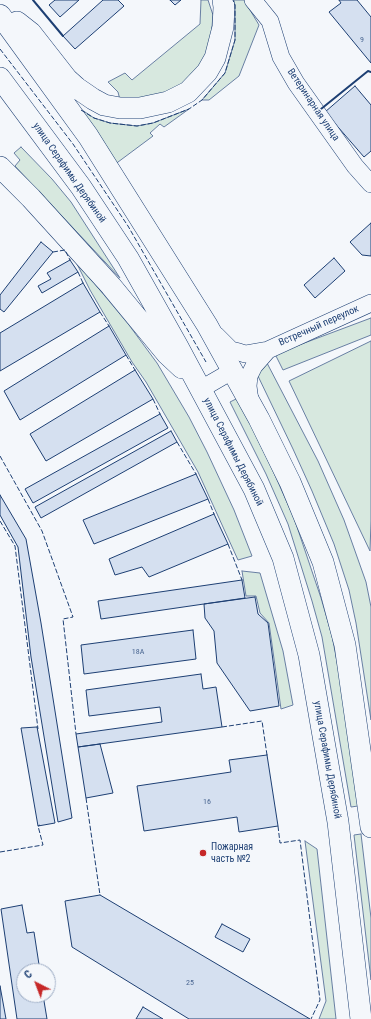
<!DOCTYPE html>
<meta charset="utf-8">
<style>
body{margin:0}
#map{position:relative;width:371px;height:1019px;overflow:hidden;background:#f4f7fb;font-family:"Roboto Condensed",sans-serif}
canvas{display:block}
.north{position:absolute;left:16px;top:963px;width:40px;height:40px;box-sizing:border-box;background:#f4f7fb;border:1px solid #9eadc5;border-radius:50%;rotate:318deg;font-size:11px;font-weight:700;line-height:16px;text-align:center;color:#1d3f73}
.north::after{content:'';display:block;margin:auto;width:14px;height:18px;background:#c62828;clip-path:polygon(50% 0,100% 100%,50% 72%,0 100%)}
</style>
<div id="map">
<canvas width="371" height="1019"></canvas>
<div class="north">С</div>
</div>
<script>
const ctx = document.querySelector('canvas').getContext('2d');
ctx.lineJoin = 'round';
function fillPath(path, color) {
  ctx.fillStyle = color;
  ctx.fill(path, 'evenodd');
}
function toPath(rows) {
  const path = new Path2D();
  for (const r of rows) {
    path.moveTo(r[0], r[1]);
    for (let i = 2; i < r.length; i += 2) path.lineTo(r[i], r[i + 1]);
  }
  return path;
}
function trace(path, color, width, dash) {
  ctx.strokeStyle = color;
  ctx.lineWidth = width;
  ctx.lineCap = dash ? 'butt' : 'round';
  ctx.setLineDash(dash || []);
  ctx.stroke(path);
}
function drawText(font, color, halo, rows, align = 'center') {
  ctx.font = font + ' "Roboto Condensed",sans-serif';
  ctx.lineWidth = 3;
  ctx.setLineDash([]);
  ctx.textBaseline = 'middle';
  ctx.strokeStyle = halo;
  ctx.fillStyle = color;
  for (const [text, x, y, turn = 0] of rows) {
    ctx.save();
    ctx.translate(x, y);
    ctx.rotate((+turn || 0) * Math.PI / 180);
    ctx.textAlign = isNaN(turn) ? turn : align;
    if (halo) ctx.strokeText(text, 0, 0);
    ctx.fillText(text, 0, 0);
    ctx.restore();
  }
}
const green = toPath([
 [201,0,208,0,213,15,211,39,205,58,187,81,162,97,120,100,118,92,108,82,125,73,132,80,200,24,201,0],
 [233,0,244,0,259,25,239,76,209,100,202,100,225,73,235,40,235,5,233,0],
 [76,106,94,118,110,123,137,126,153,123,189,109,164,127,160,124,150,133,153,136,114,165,76,106],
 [21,147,52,179,71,202,120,278,15,166,20,160,14,153,21,147],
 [75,260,129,325,157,363,189,417,207,452,234,510,252,556,238,560,198,472,146,382,132,362,90,290,75,260],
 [371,318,371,335,283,370,275,354,371,318],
 [371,341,371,521,370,551,289,381,371,341],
 [267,363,318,461,344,520,366,582,371,607,371,720,356,623,349,590,334,544,312,491,293,449,257,374,267,363],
 [238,398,273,471,294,518,321,598,332,636,340,677,358,806,351,807,322,637,312,601,288,524,266,474,230,402,238,398],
 [242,571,260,573,283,651,293,705,281,709,269,623,260,613,256,596,246,596,242,571],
 [361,834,371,918,371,980,354,835,361,834],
 [305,841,317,849,336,1019,319,1019,326,1001,305,841]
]);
fillPath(green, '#d7e8df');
trace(green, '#687fa3', 1);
const building = toPath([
 [55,0,79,0,60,17,49,5,55,0],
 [103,0,118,0,124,6,75,49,63,36,103,0],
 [170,0,181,0,175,5,170,0],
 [339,0,357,0,371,17,371,63,329,12,341,3,339,0],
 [355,86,371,105,371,151,364,157,325,112,355,86],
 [371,223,371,256,362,255,350,242,371,223],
 [41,242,53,252,4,312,0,309,0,295,41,242],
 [334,258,345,271,315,298,304,285,334,258],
 [70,260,78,272,42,293,38,286,51,279,47,273,70,260],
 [83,283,100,312,0,371,0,333,83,283],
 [109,326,126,355,20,420,4,391,109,326],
 [135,370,153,399,46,461,30,434,135,370],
 [160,414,168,428,33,503,25,489,160,414],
 [171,431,177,442,41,518,35,507,171,431],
 [196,474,208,499,94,544,83,520,196,474],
 [0,495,26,539,41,623,72,818,58,822,31,657,18,547,0,515,0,495],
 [214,514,228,544,149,577,142,567,115,575,109,559,214,514],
 [242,580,245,598,101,619,98,601,242,580],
 [255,597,258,614,268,623,279,706,250,711,217,663,214,631,205,618,204,604,255,597],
 [193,630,196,659,84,674,81,645,193,630],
 [201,674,203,689,216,687,222,727,78,747,76,734,162,722,160,707,89,716,86,690,201,674],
 [37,727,55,823,38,826,21,728,37,727],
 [100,744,113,793,86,798,78,747,100,744],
 [267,755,278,826,239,832,237,817,144,831,137,786,231,772,229,760,267,755],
 [100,895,310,1019,189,1019,72,947,65,901,100,895],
 [22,905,27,933,34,932,40,971,24,971,24,995,43,995,47,1019,17,1019,1,909,22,905],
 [222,924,250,939,243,952,215,937,222,924],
 [0,986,6,1019,0,1019,0,986],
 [143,1007,163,1019,136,1019,143,1007]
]);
fillPath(building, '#d5e0f0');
trace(building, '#1d3f73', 1);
const minor = toPath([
 [253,0,270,21,281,57,296,83,355,166,371,184],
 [216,335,231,350,239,352,245,354,268,350,371,303],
 [201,389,232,371],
 [250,401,248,386,249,376,254,366,268,350]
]);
const major = toPath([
 [0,15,88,136,207,325,259,419,290,482,323,562,345,645,371,827],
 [17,22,31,33,67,79,77,88,93,99,104,105,120,108,140,108,168,102,188,92,207,72,215,58,223,27,224,7,223,0],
 [0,78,81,187,128,258,178,347,254,489,283,558,309,655,338,822,361,1019],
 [0,167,31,198,111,286,167,354,182,368]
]);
trace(minor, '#1d3f73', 18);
trace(major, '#1d3f73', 22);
trace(minor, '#f4f7fb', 17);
trace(major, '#f4f7fb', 21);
trace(toPath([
 [0,49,73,144,128,226,206,362],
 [81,110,94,118,110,123,137,126,153,123,189,109,202,100,225,73,235,40,235,5,233,0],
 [53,252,65,250,70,260],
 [78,272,83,283],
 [100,312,109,326],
 [126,355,135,370],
 [153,399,160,414],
 [177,442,196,474],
 [0,456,42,531,73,617,63,619,76,734],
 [208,499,214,514],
 [0,521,15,546,38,729],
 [228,544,242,580],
 [222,727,262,721,267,755],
 [86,798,100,895],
 [278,826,280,843,300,840,320,1000,311,1019],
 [0,852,43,845,38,826,40,825]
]), '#1d3f73', 1, [5, 2]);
trace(toPath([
 [33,0,63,36],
 [321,109,368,71,371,72]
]), '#1d3f73', 2);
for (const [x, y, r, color] of [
 [203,853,4,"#c62828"]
]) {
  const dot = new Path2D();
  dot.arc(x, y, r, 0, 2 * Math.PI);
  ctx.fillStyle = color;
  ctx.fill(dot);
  trace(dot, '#f4f7fb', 1.5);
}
drawText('8px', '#4b6792', null, [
 ["9",362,40],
 ["18А",138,652],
 ["16",207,802],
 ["25",190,983]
]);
drawText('10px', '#1d3f73', '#f4f7fb', [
 ["Ветеринарная улица",313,105,56],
 ["улица Серафимы Дерябиной",69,173,55],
 ["Встречный переулок",319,326,-24],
 ["улица Серафимы Дерябиной",233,452,63],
 ["улица Серафимы Дерябиной",327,760,80]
]);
drawText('10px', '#1d3f73', '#f4f7fb', [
 ["Пожарная",211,847],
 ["часть №2",211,859]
], 'left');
</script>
